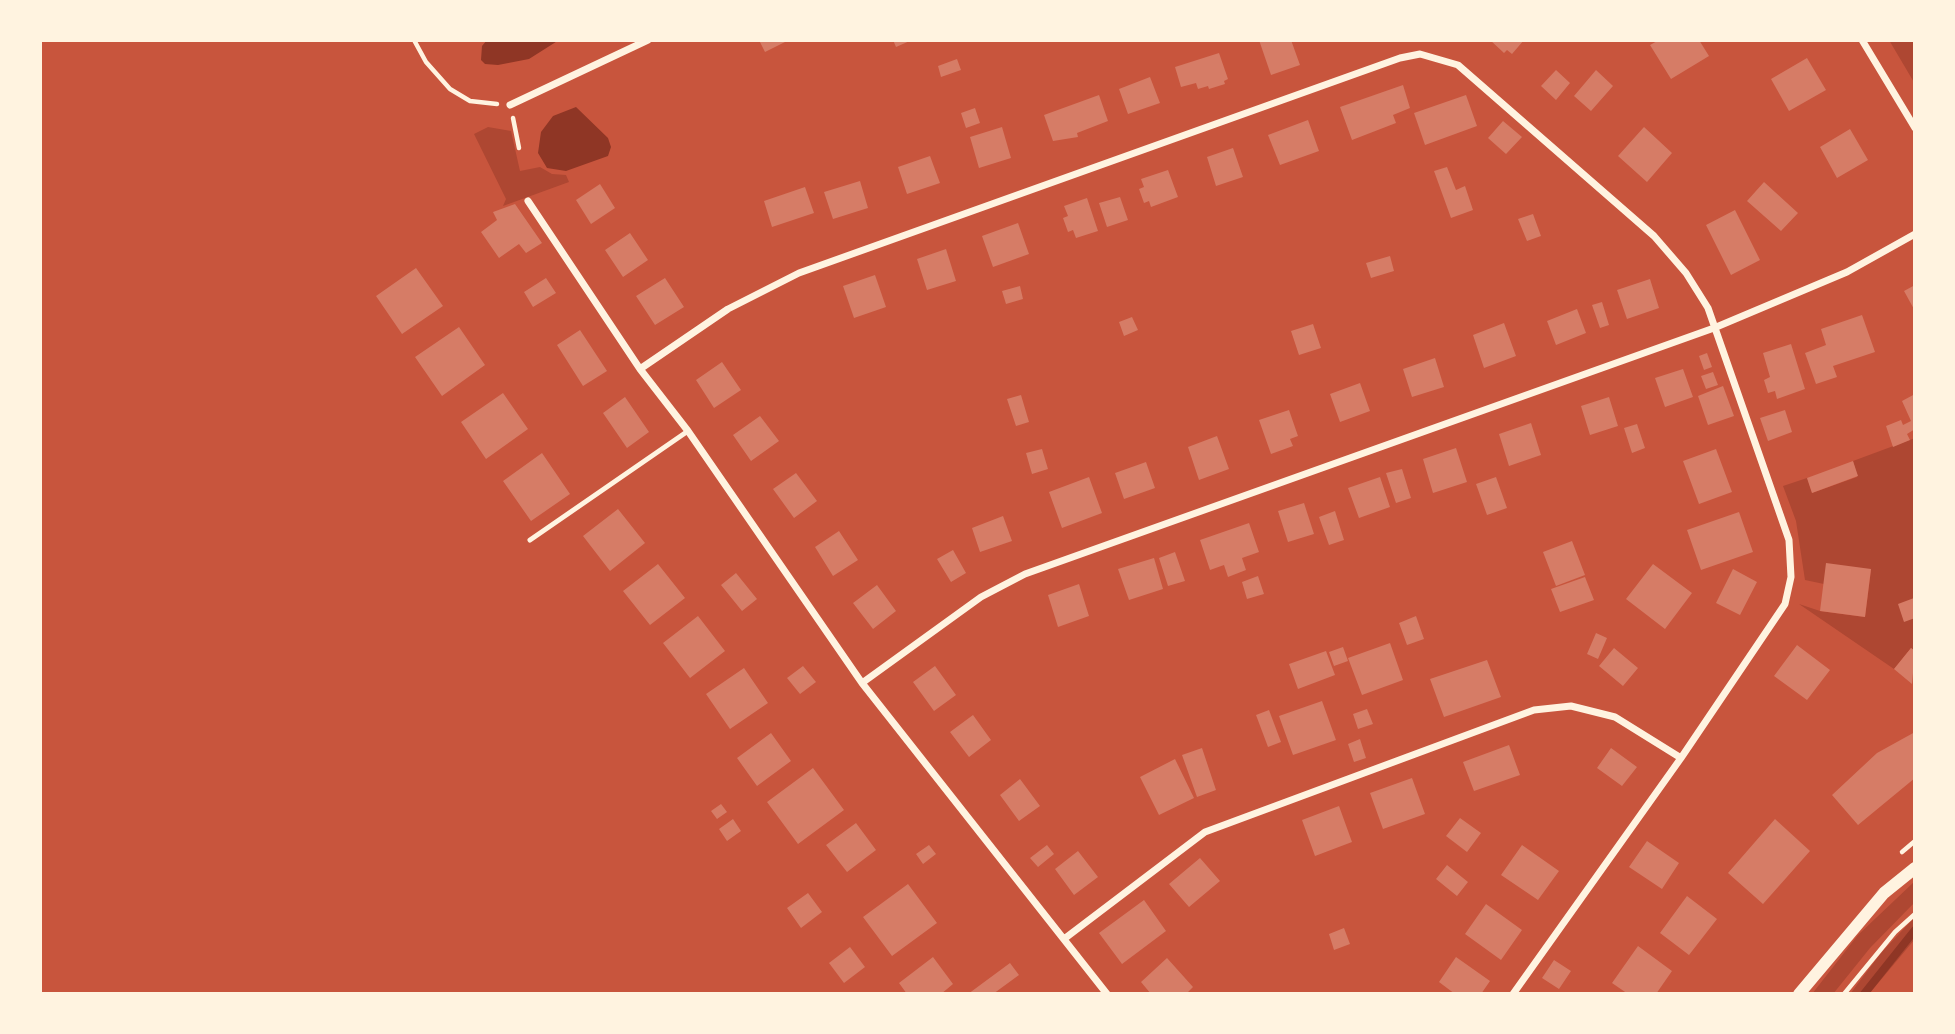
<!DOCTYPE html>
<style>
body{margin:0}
#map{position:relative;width:1955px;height:1034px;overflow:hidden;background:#c8553d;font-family:"Source Serif 4",serif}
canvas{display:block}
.frame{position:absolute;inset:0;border:42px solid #fff3e0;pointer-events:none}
</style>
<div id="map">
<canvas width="1955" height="1034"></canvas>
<div class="frame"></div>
</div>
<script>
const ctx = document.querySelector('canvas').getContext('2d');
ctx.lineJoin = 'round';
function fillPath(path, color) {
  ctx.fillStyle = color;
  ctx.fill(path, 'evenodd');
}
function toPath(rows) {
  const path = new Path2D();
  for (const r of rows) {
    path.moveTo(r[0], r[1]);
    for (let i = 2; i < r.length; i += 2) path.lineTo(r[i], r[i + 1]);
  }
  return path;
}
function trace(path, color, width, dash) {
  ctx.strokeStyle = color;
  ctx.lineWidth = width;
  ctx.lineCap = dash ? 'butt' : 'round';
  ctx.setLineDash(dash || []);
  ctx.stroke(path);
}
fillPath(toPath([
 [1889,40,1915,40,1915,84],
 [488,127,511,131,520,171,540,167,552,174,566,175,569,182,503,206,506,199,474,134],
 [1915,438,1915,651,1911,648,1894,669,1799,604,1820,611,1865,617,1871,570,1824,584,1805,580,1796,521,1783,486,1807,478,1812,493,1857,477,1853,461],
 [1915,881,1915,902,1870,948,1833,994,1812,994,1858,935],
 [1915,917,1915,939,1869,994,1850,994,1881,953]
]), '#ae4732');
fillPath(toPath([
 [487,40,559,40,529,59,498,65,485,64,481,60,482,46],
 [576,107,608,138,611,147,608,156,566,171,547,168,538,153,541,132,553,116]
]), '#8f3625');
trace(toPath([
 [1864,994,1915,930]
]), '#8f3625', 8);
fillPath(toPath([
 [759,40,789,40,765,52],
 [893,40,912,40,896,47],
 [1259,40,1291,40,1300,65,1271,75],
 [1490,40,1524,40,1512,54,1507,50,1504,53],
 [1659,40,1699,40,1709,56,1671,79,1650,45],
 [1219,53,1228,79,1224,81,1225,84,1209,89,1208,86,1198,89,1196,83,1181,87,1175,67],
 [1807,58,1826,90,1789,111,1771,79],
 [957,59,961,70,941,77,938,66],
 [1556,70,1570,83,1556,100,1541,86],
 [1596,70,1613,86,1591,111,1574,96],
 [1150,77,1160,103,1128,114,1119,89],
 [1403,85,1410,108,1393,115,1396,123,1352,140,1340,107],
 [1099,95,1108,121,1077,133,1078,137,1053,141,1044,115],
 [1466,95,1477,126,1425,145,1414,113],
 [975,108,980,123,966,128,961,113],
 [1308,120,1319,151,1280,165,1268,135],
 [1503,121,1522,137,1506,154,1488,138],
 [1002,127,1011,158,979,168,970,137],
 [1644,127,1672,153,1647,182,1618,156],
 [1850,129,1868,160,1837,178,1820,147],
 [1233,148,1243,177,1216,186,1207,157],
 [930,156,940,183,907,194,898,167],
 [1447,167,1456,190,1465,186,1473,210,1451,218,1434,171],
 [1168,170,1178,197,1151,207,1149,201,1144,203,1139,189,1144,187,1141,179],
 [860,181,868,208,833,219,824,192],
 [1764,182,1798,213,1781,231,1747,201],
 [600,184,615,208,591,224,576,200],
 [805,187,814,213,772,227,764,201],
 [1120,197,1128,220,1107,227,1099,203],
 [1087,198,1098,231,1076,238,1073,230,1068,232,1063,218,1068,216,1064,206],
 [515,204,542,243,526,253,519,244,499,258,481,232,497,220,493,212],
 [1735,210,1760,260,1731,275,1706,225],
 [1533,214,1541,236,1527,241,1518,219],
 [1018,223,1029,254,993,267,982,236],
 [630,233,648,260,623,277,605,250],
 [946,249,956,281,927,290,917,259],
 [1390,256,1394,271,1371,278,1366,263],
 [416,268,443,306,402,334,376,296],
 [875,275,886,307,854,318,843,286],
 [546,278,556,293,533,307,524,292],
 [665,278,684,307,655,325,636,296],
 [1650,279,1659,308,1627,319,1617,290],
 [1915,285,1915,311,1904,291],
 [1020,286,1023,299,1006,304,1002,291],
 [1602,302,1609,325,1600,328,1592,305],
 [1577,309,1586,333,1556,345,1547,321],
 [1862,315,1875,352,1833,366,1837,377,1816,384,1805,353,1826,345,1821,329],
 [1132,317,1138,330,1124,336,1119,322],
 [1504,323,1516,356,1484,368,1473,335],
 [1313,324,1321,348,1299,355,1291,331],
 [459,327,485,365,442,396,415,357],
 [580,330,607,371,583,386,557,345],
 [1791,344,1805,389,1777,399,1775,391,1768,393,1764,380,1770,377,1763,353],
 [1707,353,1712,367,1704,370,1699,356],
 [1435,358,1444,387,1412,397,1403,369],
 [722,362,741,390,714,408,696,380],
 [1683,369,1693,397,1665,407,1655,378],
 [1713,372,1718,385,1706,389,1701,376],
 [1360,383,1370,411,1340,422,1330,394],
 [1723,386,1734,416,1708,425,1698,396],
 [503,393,528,429,486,459,461,422],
 [1915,394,1915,429,1907,434,1910,440,1893,447,1886,426,1901,420,1903,425,1911,421,1902,401],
 [1021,395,1029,422,1016,426,1007,399],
 [625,397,649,432,627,448,603,413],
 [1609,397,1618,426,1590,435,1581,406],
 [1289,410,1298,436,1290,439,1293,446,1271,454,1259,420],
 [1785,410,1792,432,1768,441,1760,418],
 [760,416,779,441,751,461,733,435],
 [1531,423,1541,455,1509,466,1499,434],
 [1637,424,1645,448,1632,453,1624,428],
 [1217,436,1229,469,1199,480,1188,447],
 [1456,448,1467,482,1433,493,1423,459],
 [1042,449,1048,469,1032,474,1026,453],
 [1716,449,1732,492,1699,504,1683,461],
 [542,453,570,494,531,521,503,481],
 [1853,461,1858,476,1812,493,1807,478],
 [1146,462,1155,488,1124,499,1115,473],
 [1402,469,1411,498,1396,503,1386,473],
 [796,473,817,501,794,518,773,489],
 [1089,477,1102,513,1062,528,1049,492],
 [1380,477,1390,507,1359,518,1348,488],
 [1496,477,1507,508,1487,515,1476,484],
 [1304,503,1314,534,1288,542,1278,511],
 [618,509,645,543,610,571,583,536],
 [1335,511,1344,540,1329,545,1319,517],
 [1739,512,1753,552,1701,570,1687,530],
 [1003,516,1012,541,980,552,972,528],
 [1249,523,1259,552,1242,558,1246,570,1228,577,1224,565,1210,570,1200,540],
 [839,531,858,560,833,576,815,547],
 [1572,541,1585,575,1556,586,1543,552],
 [953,550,966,573,951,582,937,559],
 [1175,552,1185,581,1168,586,1159,558],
 [1154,558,1163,589,1129,600,1118,569],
 [1826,563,1871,569,1865,617,1820,611],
 [658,564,685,598,650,625,623,591],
 [1653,564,1692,593,1665,629,1626,599],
 [1733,569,1757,582,1740,615,1716,603],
 [736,573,757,599,742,611,721,585],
 [1258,576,1264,594,1247,599,1242,582],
 [1585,577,1594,600,1560,612,1551,589],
 [1079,584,1089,616,1058,627,1048,595],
 [877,585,896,611,873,629,853,603],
 [1914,598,1915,618,1904,622,1898,604],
 [698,616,725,651,690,678,663,643],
 [1416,616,1424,639,1407,645,1399,623],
 [1596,633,1607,638,1598,659,1587,654],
 [1390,643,1403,680,1362,695,1348,658],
 [1797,645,1830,670,1807,700,1774,676],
 [1343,647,1348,661,1334,666,1329,652],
 [1614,648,1638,668,1623,686,1599,666],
 [1911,648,1915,651,1912,684,1894,669],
 [1326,651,1335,675,1298,689,1289,664],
 [1487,660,1501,697,1444,717,1430,679],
 [803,666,816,682,800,694,787,678],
 [935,666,956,695,934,711,913,682],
 [744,668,768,703,730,729,706,694],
 [1322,701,1336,740,1293,755,1279,716],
 [1367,709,1373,724,1358,729,1353,714],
 [1269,710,1281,742,1268,747,1256,715],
 [973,715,991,740,969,757,950,732],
 [1915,732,1915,778,1858,825,1832,795,1877,753],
 [771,733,791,761,757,786,737,758],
 [1360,739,1366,758,1354,762,1348,744],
 [1509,745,1520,775,1474,791,1463,762],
 [1202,748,1216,790,1197,797,1182,755],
 [1611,748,1637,767,1622,786,1597,768],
 [1175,759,1194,798,1159,815,1140,777],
 [813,768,844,810,798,844,767,802],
 [1412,778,1425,814,1383,829,1370,793],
 [1020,779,1040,806,1019,821,1000,795],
 [721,804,727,812,717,819,711,811],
 [1339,806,1352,842,1315,856,1302,820],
 [1460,818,1481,833,1467,852,1446,836],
 [733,819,741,831,727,841,719,829],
 [1775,819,1810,851,1763,904,1728,873],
 [856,823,876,850,847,872,826,845],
 [1647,841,1679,863,1662,889,1629,867],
 [929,845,936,854,923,864,916,854],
 [1047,845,1054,854,1038,867,1030,858],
 [1522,845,1559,871,1538,900,1501,875],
 [1078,851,1098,877,1074,895,1055,869],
 [1200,858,1220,881,1189,907,1169,884],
 [1447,865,1468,882,1457,896,1436,879],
 [908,884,937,923,892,956,863,917],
 [808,893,822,912,801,928,787,908],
 [1687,896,1717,919,1689,955,1660,933],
 [1144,900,1166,931,1122,964,1099,933],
 [1486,904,1522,930,1501,960,1465,934],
 [1344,928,1350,944,1334,950,1329,934],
 [1638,946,1672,971,1656,994,1628,994,1612,983],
 [850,947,865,967,844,983,829,963],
 [933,957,953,984,941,994,907,994,899,983],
 [1456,957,1490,981,1481,994,1455,994,1439,982],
 [1167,958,1193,987,1186,994,1151,994,1141,982],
 [1554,960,1571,971,1559,989,1542,978],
 [1010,963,1019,975,993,994,968,994]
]), '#d67c66');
trace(toPath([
 [414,40,426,62,450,89,470,101,497,104],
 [513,118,519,148],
 [1902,852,1915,841],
 [1844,994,1895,932,1915,914]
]), '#fff3e0', 4.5);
trace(toPath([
 [530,540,688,431]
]), '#fff3e0', 5);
trace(toPath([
 [1862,40,1915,128],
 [510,105,648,40],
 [528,201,640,369,688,431,862,683,1107,994],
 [640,369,728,309,799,273,1400,58,1420,54,1458,65,1654,236,1686,273,1708,308,1789,540,1791,577,1785,604,1681,758,1513,994],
 [862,683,981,597,1025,574,1714,328,1847,272,1915,234],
 [1064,939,1205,832,1534,710,1571,706,1615,717,1681,758]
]), '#fff3e0', 7);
trace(toPath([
 [1799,994,1884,893,1915,868]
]), '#fff3e0', 12);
</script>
